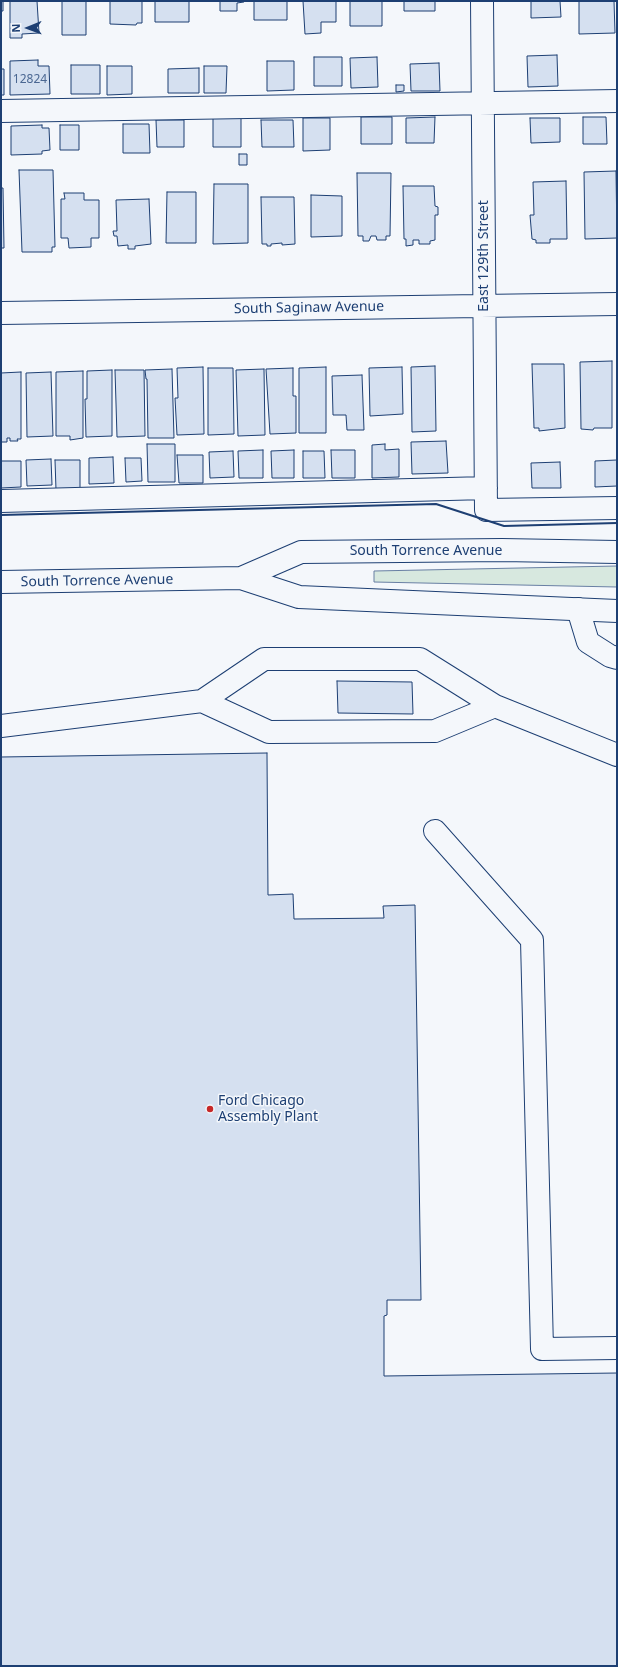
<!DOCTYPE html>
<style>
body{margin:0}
#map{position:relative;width:618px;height:1667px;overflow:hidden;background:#f4f7fb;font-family:"Noto Sans",sans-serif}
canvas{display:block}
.frame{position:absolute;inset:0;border:2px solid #1d3f73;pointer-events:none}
.north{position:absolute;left:8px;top:8px;width:40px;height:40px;-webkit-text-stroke:3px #f4f7fb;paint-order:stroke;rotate:269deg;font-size:11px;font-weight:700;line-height:16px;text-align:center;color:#1d3f73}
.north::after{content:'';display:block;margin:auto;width:14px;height:18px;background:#1d3f73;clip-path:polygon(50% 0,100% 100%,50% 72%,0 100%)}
</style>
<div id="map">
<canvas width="618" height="1667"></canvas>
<div class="frame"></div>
<div class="north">N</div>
</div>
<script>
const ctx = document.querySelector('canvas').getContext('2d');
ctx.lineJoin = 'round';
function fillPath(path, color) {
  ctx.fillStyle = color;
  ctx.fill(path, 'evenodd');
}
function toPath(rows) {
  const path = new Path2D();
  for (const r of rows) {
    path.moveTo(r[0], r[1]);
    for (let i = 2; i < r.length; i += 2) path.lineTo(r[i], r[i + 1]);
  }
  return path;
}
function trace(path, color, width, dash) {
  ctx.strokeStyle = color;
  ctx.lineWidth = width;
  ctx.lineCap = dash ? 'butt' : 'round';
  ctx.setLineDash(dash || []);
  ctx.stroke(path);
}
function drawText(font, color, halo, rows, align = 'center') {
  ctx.font = font + ' "Noto Sans",sans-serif';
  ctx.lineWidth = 3;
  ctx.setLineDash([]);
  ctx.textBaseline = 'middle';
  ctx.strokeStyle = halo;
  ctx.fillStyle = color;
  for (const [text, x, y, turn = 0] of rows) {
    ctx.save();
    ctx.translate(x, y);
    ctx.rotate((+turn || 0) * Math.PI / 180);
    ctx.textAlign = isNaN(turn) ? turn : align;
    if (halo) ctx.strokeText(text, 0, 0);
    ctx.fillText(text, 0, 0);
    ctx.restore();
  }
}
const green = toPath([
 [617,566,617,587,374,582,374,571,617,566]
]);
fillPath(green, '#d7e8df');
trace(green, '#687fa3', 1);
const building = toPath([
 [1,1,3,1,3,11,1,11,1,1],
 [10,1,37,1,39,33,22,34,22,38,10,38,10,1],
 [62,1,86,1,86,35,62,35,62,1],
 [110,1,142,1,142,23,137,23,136,25,110,24,110,1],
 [155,1,189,1,189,22,155,22,155,1],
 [220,1,244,1,244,2,237,3,237,11,220,11,220,1],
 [254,1,287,1,287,20,254,20,254,1],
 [303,1,336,1,336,22,321,22,321,33,305,34,303,1],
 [350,1,382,1,382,26,350,26,350,1],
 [404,1,435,1,435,11,404,11,404,1],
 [531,1,560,1,561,17,531,18,531,1],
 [579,1,614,1,615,33,579,34,579,1],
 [557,55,558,86,528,87,527,56,557,55],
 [314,57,342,57,342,86,314,86,314,57],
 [377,57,378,87,351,88,350,58,377,57],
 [38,60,38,66,49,66,50,94,10,95,10,61,38,60],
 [267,61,294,61,294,90,267,91,267,61],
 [439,63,440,91,411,91,410,64,439,63],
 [71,65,100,65,100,94,71,94,71,65],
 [107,66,132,66,132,94,107,95,107,66],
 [204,66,227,66,226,93,204,93,204,66],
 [199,68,199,93,168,93,168,69,199,68],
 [1,69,4,69,4,95,1,95,1,69],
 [396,85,404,85,404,91,396,92,396,85],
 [213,116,241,116,241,147,213,147,213,116],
 [361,117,392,117,392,144,361,144,361,117],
 [435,117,434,143,406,143,406,118,435,117],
 [583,117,606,117,607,144,583,144,583,117],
 [303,118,330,118,330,150,303,151,303,118],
 [530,118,560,118,560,142,531,143,530,118],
 [156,120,184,120,184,147,157,147,156,120],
 [261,120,293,120,294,147,262,147,261,120],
 [123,124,149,124,150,153,123,153,123,124],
 [42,125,42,128,49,128,50,150,42,151,42,154,11,155,11,126,42,125],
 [60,125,79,125,79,150,60,150,60,125],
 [239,154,247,154,247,165,239,165,239,154],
 [19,170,53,170,55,247,52,247,52,252,22,252,19,170],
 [616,171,617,238,585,239,584,172,616,171],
 [357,173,391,173,390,236,386,236,386,240,377,240,376,236,371,236,369,241,363,241,363,236,358,236,357,173],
 [566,181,567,239,550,239,550,243,536,243,536,240,532,239,530,215,534,215,533,182,566,181],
 [214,184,248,184,248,243,213,244,214,184],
 [403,186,434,186,435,206,438,207,438,215,435,215,435,240,430,241,430,244,419,244,419,240,413,240,413,245,406,246,406,239,404,239,403,186],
 [1,188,3,188,4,248,1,248,1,188],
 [167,192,196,192,196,243,166,243,167,192],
 [64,193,84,193,84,200,99,200,99,238,91,238,91,247,69,248,68,238,61,238,61,199,65,199,64,193],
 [311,195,342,196,342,236,311,237,311,195],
 [261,197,294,197,295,244,282,245,282,243,271,244,271,246,267,246,267,244,262,244,261,197],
 [149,199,151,244,135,246,135,249,128,249,128,245,118,246,117,236,114,236,113,231,117,231,116,200,149,199],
 [612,361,612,428,594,428,593,430,581,429,580,362,612,361],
 [532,364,564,364,565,428,539,431,539,428,534,428,532,364],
 [435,366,436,431,412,432,411,367,435,366],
 [203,367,204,434,177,435,175,398,178,398,177,368,203,367],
 [326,367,326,433,299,433,299,368,326,367],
 [402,367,403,414,370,416,369,368,402,367],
 [208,368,233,368,234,434,208,435,208,368],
 [293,368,293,396,296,396,296,433,270,434,266,369,293,368],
 [172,369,174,438,148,438,147,379,146,379,145,370,172,369],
 [264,369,265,435,238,436,236,370,264,369],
 [112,370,112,436,86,437,85,399,87,399,87,371,112,370],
 [115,370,144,370,145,436,117,437,115,370],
 [83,371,83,438,70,440,70,436,56,436,56,372,83,371],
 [21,372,21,439,17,439,18,441,10,441,10,438,7,438,7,442,1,442,1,373,21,372],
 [51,372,53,436,27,437,26,373,51,372],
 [362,375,364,430,347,430,346,415,333,415,332,376,362,375],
 [446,441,448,473,412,474,411,442,446,441],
 [147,444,175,444,175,482,148,482,147,444],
 [385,444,385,450,399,449,399,477,372,478,372,445,385,444],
 [263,450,263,478,239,478,238,451,263,450],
 [294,450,294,478,272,478,271,451,294,450],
 [331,450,355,450,355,478,332,478,331,450],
 [233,451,234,477,210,478,209,452,233,451],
 [303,451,324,451,325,478,303,478,303,451],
 [177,455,203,455,203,483,179,483,177,455],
 [113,457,114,483,89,484,89,458,113,457],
 [125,458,141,458,142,481,126,482,125,458],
 [51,459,52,485,27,486,26,460,51,459],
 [55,460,80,460,80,490,56,490,55,460],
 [617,460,617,486,595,487,595,461,617,460],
 [1,461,21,461,21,487,1,488,1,461],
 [560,462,561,488,532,488,531,463,560,462],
 [337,681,412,682,413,714,338,713,337,681],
 [267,753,268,895,293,894,294,919,384,918,383,906,415,905,421,1300,387,1300,387,1315,384,1316,384,1376,617,1373,617,1666,1,1666,1,757,267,753]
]);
fillPath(building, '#d5e0f0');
trace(building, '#1d3f73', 1);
const minor = toPath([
 [482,1,486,510,617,508],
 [1,111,617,101],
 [1,313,617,304],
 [1,501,486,488],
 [578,609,588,642,610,656,617,658],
 [495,706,617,755],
 [1,726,202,701,264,659,420,659,495,706,435,731,269,732,202,701],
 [435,831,532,940,542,1349,617,1348]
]);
const major = toPath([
 [241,578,301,552,502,550,617,552],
 [1,582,241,578,299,597,617,611]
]);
trace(minor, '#1d3f73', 24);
trace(major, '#1d3f73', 24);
trace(minor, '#f4f7fb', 22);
trace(major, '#f4f7fb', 22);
trace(toPath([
 [1,515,436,504,504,526,617,523]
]), '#1d3f73', 2);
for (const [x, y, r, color] of [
 [210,1109,4,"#c62828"]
]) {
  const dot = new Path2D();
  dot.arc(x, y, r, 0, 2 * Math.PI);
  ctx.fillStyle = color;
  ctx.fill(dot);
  trace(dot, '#f4f7fb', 1.5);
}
drawText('12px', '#4b6792', null, [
 ["12824",30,80]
]);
drawText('14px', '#1d3f73', '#f4f7fb', [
 ["East 129th Street",484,256,-90],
 ["South Saginaw Avenue",309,308,-1],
 ["South Torrence Avenue",426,551],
 ["South Torrence Avenue",97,581,-1]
]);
drawText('14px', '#1d3f73', '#f4f7fb', [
 ["Ford Chicago",218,1101],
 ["Assembly Plant",218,1117]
], 'left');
</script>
